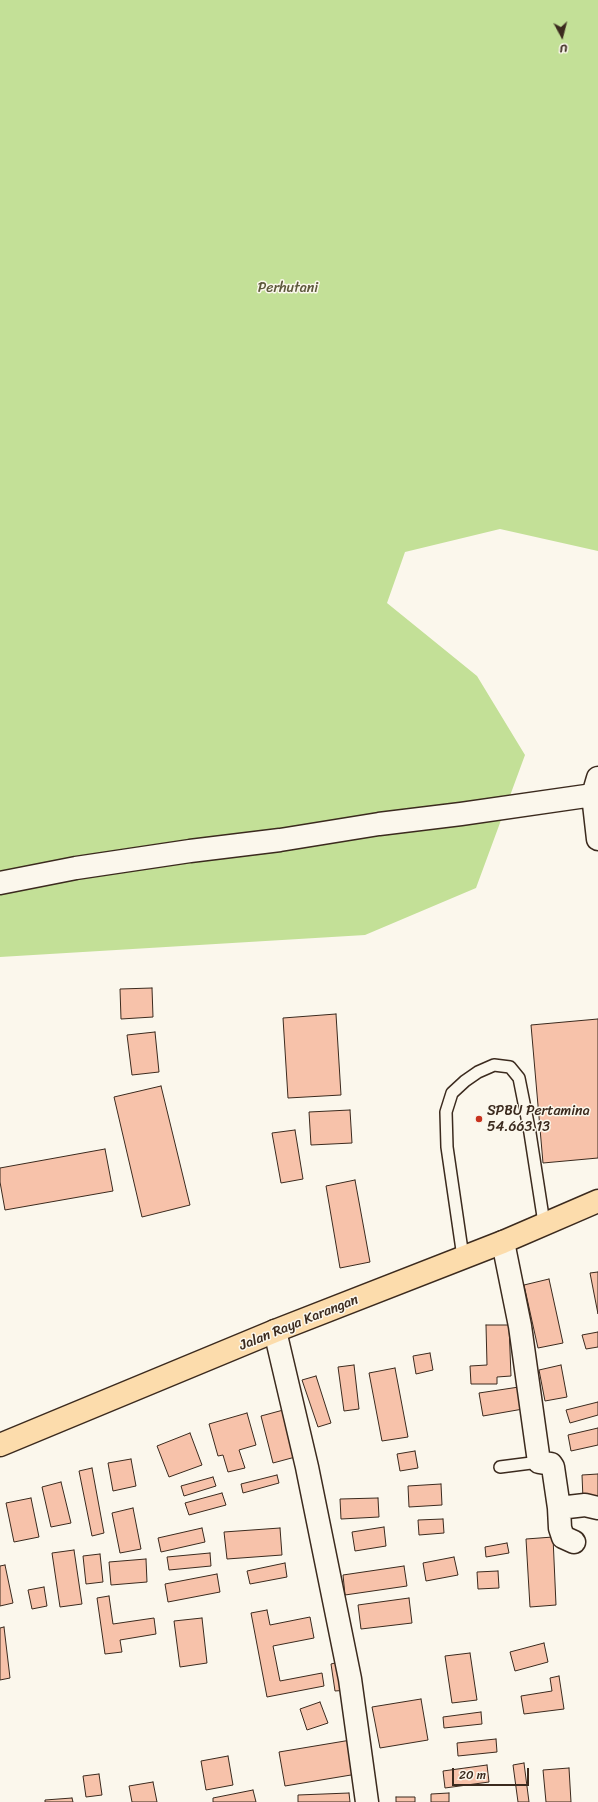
<!DOCTYPE html>
<style>
body{margin:0}
#map{position:relative;width:598px;height:1802px;overflow:hidden;background:#fbf7ec;font-family:Sriracha,sans-serif}
canvas{display:block}
.north{position:absolute;left:542px;top:16px;width:40px;height:40px;-webkit-text-stroke:3px #fbf7ec;paint-order:stroke;rotate:173deg;font-size:11px;font-weight:700;line-height:16px;text-align:center;color:#3b2a1e}
.north::after{content:'';display:block;margin:auto;width:14px;height:18px;background:#3b2a1e;clip-path:polygon(50% 0,100% 100%,50% 72%,0 100%)}
.scale{position:absolute;left:452px;top:1768px;width:77px;height:18px;box-sizing:border-box;border:2px solid #3b2a1e;border-top:0;padding-left:5px;font-size:12px;line-height:14px;white-space:nowrap;color:#3b2a1e;-webkit-text-stroke:3px #fbf7ec;paint-order:stroke}
</style>
<div id="map">
<canvas width="598" height="1802"></canvas>
<div class="north">U</div>
<div class="scale">20 m</div>
</div>
<script>
const ctx = document.querySelector('canvas').getContext('2d');
ctx.lineJoin = 'round';
function fillPath(path, color) {
  ctx.fillStyle = color;
  ctx.fill(path, 'evenodd');
}
function toPath(rows) {
  const path = new Path2D();
  for (const r of rows) {
    path.moveTo(r[0], r[1]);
    for (let i = 2; i < r.length; i += 2) path.lineTo(r[i], r[i + 1]);
  }
  return path;
}
function trace(path, color, width, dash) {
  ctx.strokeStyle = color;
  ctx.lineWidth = width;
  ctx.lineCap = dash ? 'butt' : 'round';
  ctx.setLineDash(dash || []);
  ctx.stroke(path);
}
function drawText(font, color, halo, rows, align = 'center') {
  ctx.font = font + ' Sriracha,sans-serif';
  ctx.lineWidth = 3;
  ctx.setLineDash([]);
  ctx.textBaseline = 'middle';
  ctx.strokeStyle = halo;
  ctx.fillStyle = color;
  for (const [text, x, y, turn = 0] of rows) {
    ctx.save();
    ctx.translate(x, y);
    ctx.rotate((+turn || 0) * Math.PI / 180);
    ctx.textAlign = isNaN(turn) ? turn : align;
    if (halo) ctx.strokeText(text, 0, 0);
    ctx.fillText(text, 0, 0);
    ctx.restore();
  }
}
fillPath(toPath([
 [0,0,598,0,598,551,500,529,405,552,387,603,477,676,525,755,476,888,365,935,0,957]
]), '#c3e097');
const building = toPath([
 [152,988,153,1017,121,1019,120,989,152,988],
 [336,1014,341,1095,288,1098,283,1018,336,1014],
 [598,1019,598,1158,543,1163,531,1025,598,1019],
 [155,1032,159,1072,132,1075,127,1035,155,1032],
 [161,1086,190,1205,142,1217,114,1097,161,1086],
 [350,1110,352,1143,311,1145,309,1112,350,1110],
 [295,1130,303,1179,281,1183,272,1133,295,1130],
 [105,1149,113,1191,5,1210,0,1182,0,1168,105,1149],
 [355,1180,370,1262,340,1268,326,1186,355,1180],
 [598,1272,598,1314,590,1273,598,1272],
 [549,1279,563,1343,538,1348,524,1285,549,1279],
 [486,1325,509,1325,511,1376,497,1377,497,1384,471,1384,470,1366,487,1365,486,1325],
 [598,1332,598,1347,586,1349,582,1335,598,1332],
 [430,1353,433,1370,416,1374,413,1356,430,1353],
 [354,1365,359,1409,344,1411,338,1367,354,1365],
 [561,1365,567,1397,545,1401,539,1370,561,1365],
 [395,1368,408,1437,382,1441,369,1373,395,1368],
 [316,1376,331,1423,318,1427,302,1380,316,1376],
 [519,1387,523,1409,483,1416,479,1393,519,1387],
 [598,1402,598,1415,570,1423,566,1410,598,1402],
 [287,1409,299,1456,273,1463,261,1416,287,1409],
 [247,1413,256,1445,239,1450,245,1468,228,1472,223,1455,218,1456,209,1424,247,1413],
 [598,1428,598,1445,571,1451,568,1435,598,1428],
 [190,1433,202,1465,169,1477,157,1446,190,1433],
 [415,1451,418,1468,400,1471,397,1454,415,1451],
 [131,1459,136,1486,113,1491,108,1463,131,1459],
 [92,1468,104,1533,92,1536,79,1471,92,1468],
 [598,1474,598,1498,583,1499,582,1475,598,1474],
 [277,1475,279,1483,243,1493,241,1484,277,1475],
 [213,1477,216,1486,184,1496,181,1486,213,1477],
 [61,1482,71,1523,51,1527,42,1487,61,1482],
 [441,1484,442,1505,409,1507,408,1486,441,1484],
 [222,1493,226,1505,189,1515,185,1503,222,1493],
 [31,1498,39,1537,14,1542,6,1503,31,1498],
 [378,1498,379,1517,341,1519,340,1499,378,1498],
 [133,1508,141,1549,120,1553,112,1513,133,1508],
 [443,1519,444,1533,419,1535,418,1520,443,1519],
 [384,1527,386,1546,355,1551,352,1532,384,1527],
 [202,1528,205,1542,161,1552,158,1538,202,1528],
 [280,1528,282,1555,227,1559,224,1532,280,1528],
 [553,1537,556,1605,530,1607,526,1539,553,1537],
 [507,1543,509,1553,486,1557,485,1547,507,1543],
 [74,1550,82,1604,60,1607,52,1553,74,1550],
 [210,1553,211,1566,169,1570,167,1557,210,1553],
 [100,1554,103,1582,86,1584,83,1556,100,1554],
 [454,1557,458,1575,426,1581,423,1563,454,1557],
 [146,1559,147,1582,111,1585,109,1562,146,1559],
 [285,1563,287,1577,250,1584,247,1571,285,1563],
 [5,1565,13,1603,0,1606,0,1566,5,1565],
 [404,1566,407,1586,345,1595,343,1575,404,1566],
 [498,1571,499,1588,478,1589,477,1572,498,1571],
 [217,1574,220,1592,168,1602,165,1584,217,1574],
 [44,1587,47,1606,32,1609,28,1590,44,1587],
 [109,1596,113,1624,154,1618,156,1634,120,1640,122,1652,105,1654,97,1598,109,1596],
 [409,1598,412,1623,361,1629,358,1605,409,1598],
 [267,1610,270,1625,310,1617,314,1638,273,1646,280,1681,322,1673,324,1686,267,1697,251,1613,267,1610],
 [202,1618,207,1663,180,1667,174,1621,202,1618],
 [4,1627,10,1678,0,1680,0,1628,4,1627],
 [544,1643,548,1662,515,1671,510,1652,544,1643],
 [470,1653,477,1700,452,1703,445,1656,470,1653],
 [343,1661,348,1690,335,1691,331,1664,343,1661],
 [559,1676,564,1709,524,1714,521,1696,552,1691,550,1678,559,1676],
 [421,1699,428,1740,380,1748,372,1707,421,1699],
 [320,1702,328,1723,307,1730,300,1709,320,1702],
 [481,1712,482,1724,444,1728,443,1717,481,1712],
 [496,1739,497,1752,458,1756,457,1743,496,1739],
 [351,1740,357,1774,285,1786,279,1752,351,1740],
 [228,1756,233,1785,206,1790,201,1761,228,1756],
 [524,1763,529,1802,518,1802,513,1765,524,1763],
 [487,1765,489,1782,445,1788,443,1771,487,1765],
 [569,1768,571,1802,546,1802,543,1770,569,1768],
 [99,1774,102,1795,86,1797,83,1776,99,1774],
 [153,1782,157,1802,132,1802,129,1786,153,1782],
 [253,1790,256,1802,213,1802,213,1798,253,1790],
 [349,1793,350,1802,298,1802,298,1795,349,1793],
 [449,1793,449,1802,431,1802,431,1794,449,1793],
 [396,1797,415,1797,415,1802,396,1802,396,1797],
 [72,1798,73,1802,45,1802,45,1800,72,1798]
]);
fillPath(building, '#f7c2aa');
trace(building, '#3b2a1e', 1);
const lane = toPath([
 [463,1257,447,1147,446,1112,452,1093,465,1081,478,1072,494,1065,510,1067,519,1078,530,1133,544,1223],
 [500,1467,539,1462]
]);
const street = toPath([
 [598,778,593,795,598,839],
 [0,883,76,868,190,851,280,840,379,824,461,814,593,795],
 [503,1242,520,1326,539,1462,551,1464,553,1467,559,1508,585,1505,598,1508],
 [275,1331,307,1467,350,1679,367,1802],
 [559,1508,560,1528,563,1537,574,1542]
]);
const highway = toPath([
 [0,1445,275,1331,503,1242,598,1201]
]);
trace(lane, '#3b2a1e', 14);
trace(street, '#3b2a1e', 25);
trace(highway, '#3b2a1e', 25);
trace(lane, '#fbf7ec', 11);
trace(street, '#fbf7ec', 22);
trace(highway, '#fcdcac', 22);
for (const [x, y, r, color] of [
 [479,1119,4,"#c8321e"]
]) {
  const dot = new Path2D();
  dot.arc(x, y, r, 0, 2 * Math.PI);
  ctx.fillStyle = color;
  ctx.fill(dot);
  trace(dot, '#fbf7ec', 1.5);
}
drawText('14px', '#5d583c', '#fbf7ec', [
 ["Perhutani",288,288]
]);
drawText('14px', '#3b2a1e', '#fbf7ec', [
 ["SPBU Pertamina",487,1111],
 ["54.663.13",487,1127]
], 'left');
drawText('14px', '#3b2a1e', '#fbf7ec', [
 ["Jalan Raya Karangan",299,1323,-22]
]);
</script>
